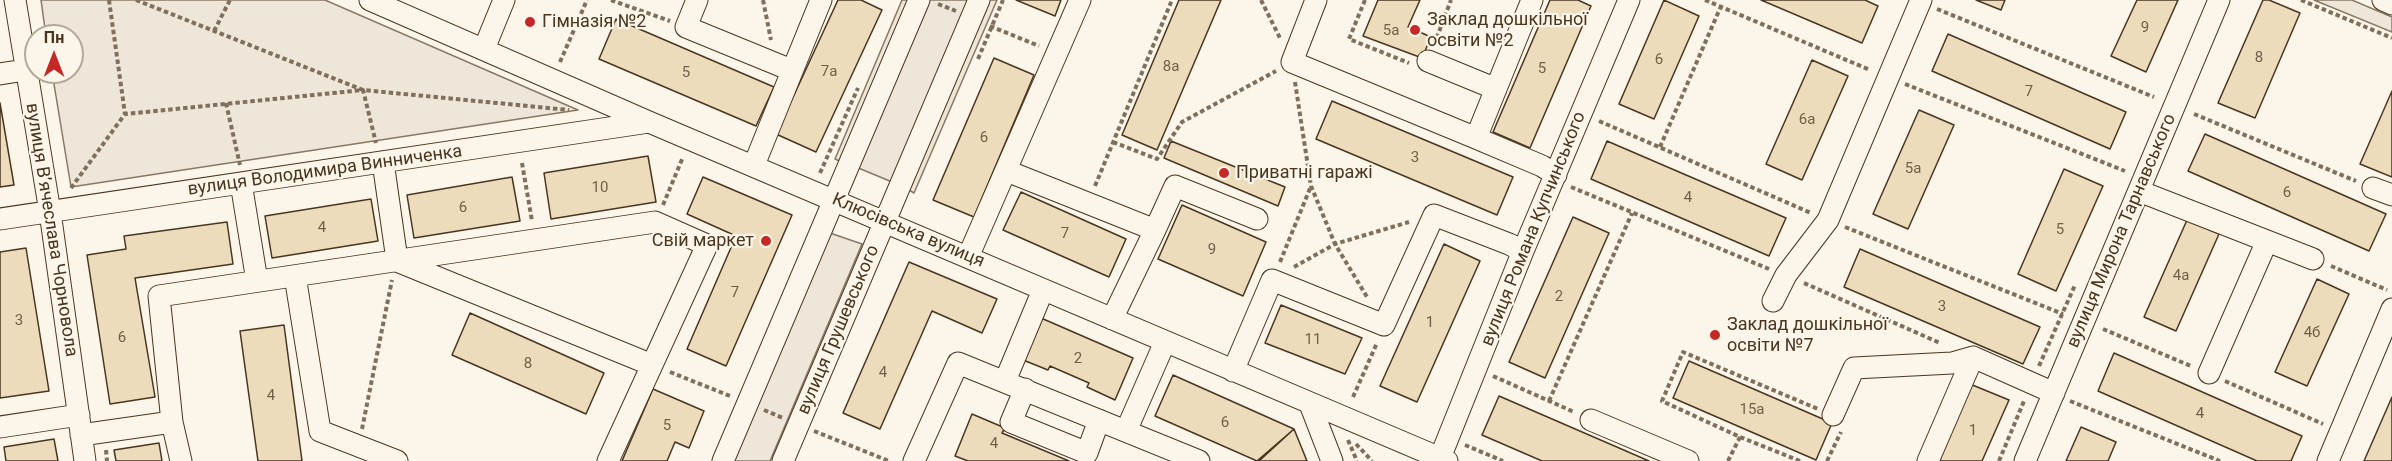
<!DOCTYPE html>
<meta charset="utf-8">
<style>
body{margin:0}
#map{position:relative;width:2392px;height:461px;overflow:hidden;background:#fbf6e9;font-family:Roboto,sans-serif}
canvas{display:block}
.north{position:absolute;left:24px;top:24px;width:60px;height:60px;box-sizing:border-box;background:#fbf6e9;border:2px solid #b4a999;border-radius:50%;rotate:0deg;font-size:16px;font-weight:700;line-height:24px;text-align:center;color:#4a3520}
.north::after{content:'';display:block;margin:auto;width:21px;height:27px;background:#c62828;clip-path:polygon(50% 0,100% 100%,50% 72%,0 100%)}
</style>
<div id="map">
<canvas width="2392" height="461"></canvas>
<div class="north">Пн</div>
</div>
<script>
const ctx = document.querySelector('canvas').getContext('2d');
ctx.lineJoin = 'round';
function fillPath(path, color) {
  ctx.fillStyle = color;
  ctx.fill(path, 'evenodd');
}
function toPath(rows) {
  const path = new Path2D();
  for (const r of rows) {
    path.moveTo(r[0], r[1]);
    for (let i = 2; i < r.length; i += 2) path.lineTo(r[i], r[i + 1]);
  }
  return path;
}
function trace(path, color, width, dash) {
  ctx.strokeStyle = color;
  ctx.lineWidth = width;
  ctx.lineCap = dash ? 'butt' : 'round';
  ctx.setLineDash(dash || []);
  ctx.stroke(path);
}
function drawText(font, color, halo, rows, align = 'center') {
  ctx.font = font + ' Roboto,sans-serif';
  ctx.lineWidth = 4.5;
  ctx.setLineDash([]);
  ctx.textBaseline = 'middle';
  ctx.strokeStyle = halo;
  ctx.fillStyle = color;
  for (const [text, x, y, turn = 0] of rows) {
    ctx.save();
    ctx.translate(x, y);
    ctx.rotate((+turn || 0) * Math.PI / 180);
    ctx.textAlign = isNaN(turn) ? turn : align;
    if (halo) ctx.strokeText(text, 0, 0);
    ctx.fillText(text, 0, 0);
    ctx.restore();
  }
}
const green = toPath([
 [41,0,325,0,578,110,71,187,52,72,72,72,72,36,46,36,41,0],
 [902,0,914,0,844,163,835,159,902,0],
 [928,0,970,0,892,182,856,167,928,0],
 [985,0,997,0,914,193,904,187,985,0],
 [2314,0,2352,0,2392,17,2392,32,2314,0],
 [830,233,862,244,770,461,734,461,830,233]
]);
fillPath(green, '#ede6d9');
trace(green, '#887966', 1.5);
const building = toPath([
 [838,0,861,0,882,10,816,152,776,134,838,0],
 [1016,0,1061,0,1055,16,1016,0],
 [1179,0,1221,0,1157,150,1122,135,1179,0],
 [1378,0,1420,0,1408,27,1431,37,1422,58,1363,36,1378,0],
 [1550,0,1578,0,1591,6,1530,148,1493,132,1550,0],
 [1664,0,1699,16,1654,119,1619,104,1664,0],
 [1761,0,1865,0,1878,6,1862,43,1761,0],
 [1976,0,2005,0,2001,10,1976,0],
 [2137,0,2178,0,2146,72,2111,56,2137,0],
 [2263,0,2269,0,2300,13,2255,118,2218,103,2263,0],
 [616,19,774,87,756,126,599,59,616,19],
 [1948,34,2126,112,2110,149,1932,71,1948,34],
 [994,58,1034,75,974,217,933,200,994,58],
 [1812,60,1848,76,1802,180,1766,164,1812,60],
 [2392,91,2392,177,2360,164,2392,91],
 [1332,101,1513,177,1497,215,1316,139,1332,101],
 [0,103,14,185,0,187,0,103],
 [1919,110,1954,125,1908,229,1873,214,1919,110],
 [2205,134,2386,214,2369,251,2188,171,2205,134],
 [1171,141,1285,187,1278,206,1164,158,1171,141],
 [1607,141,1786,218,1769,256,1591,179,1607,141],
 [648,156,656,202,551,219,544,173,648,156],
 [2064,169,2103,186,2056,291,2018,274,2064,169],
 [512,177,520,221,414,238,407,195,512,177],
 [703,177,792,215,726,366,687,349,736,236,687,214,703,177],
 [1021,192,1126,239,1109,277,1003,230,1021,192],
 [371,199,378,241,272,258,265,216,371,199],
 [1182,205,1266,242,1243,296,1158,259,1182,205],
 [1573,217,1609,233,1545,378,1509,362,1573,217],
 [2187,220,2219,234,2176,331,2144,317,2187,220],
 [227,222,233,264,135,278,155,397,110,404,87,255,126,249,124,236,227,222],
 [1444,244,1480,261,1417,402,1380,386,1444,244],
 [26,248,49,391,0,398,0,252,26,248],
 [1860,249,2040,327,2023,364,1844,287,1860,249],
 [909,262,997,299,982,333,932,311,880,429,843,413,909,262],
 [2317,279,2349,294,2307,386,2275,372,2317,279],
 [1281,305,1362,338,1345,374,1265,343,1281,305],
 [470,313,604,373,586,414,452,355,470,313],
 [1041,318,1133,358,1115,400,1087,387,1089,383,1050,366,1048,370,1023,360,1041,318],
 [284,325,302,461,258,461,240,331,284,325],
 [2114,353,2302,436,2291,461,2257,461,2098,391,2114,353],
 [1689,361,1832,423,1816,460,1673,398,1689,361],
 [1173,375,1294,429,1257,461,1155,416,1173,375],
 [1970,384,2009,400,1982,461,1937,461,1970,384],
 [653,389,704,411,689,448,675,442,667,461,622,461,653,389],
 [1499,396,1649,461,1542,461,1482,435,1499,396],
 [2392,397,2392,461,2364,461,2392,397],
 [972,414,1005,428,1002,433,1069,461,968,461,955,456,972,414],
 [2081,427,2116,442,2108,461,2066,461,2081,427],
 [1294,429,1307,461,1259,461,1294,429],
 [54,439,58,461,6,461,4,447,54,439],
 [159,443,162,461,116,461,114,450,159,443]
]);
fillPath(building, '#ecdcbc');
trace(building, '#4a3520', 1.5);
const minor = toPath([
 [15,0,50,212,85,461],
 [370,0,649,122,1447,461],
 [697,0,686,27,791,70],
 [1316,0,1292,62,1476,138,1542,166,1556,175],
 [2383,0,2392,4],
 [484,49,504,0],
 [1428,61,1496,89],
 [0,74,25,70],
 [1476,138,1532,0],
 [383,162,397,260],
 [754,165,821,0],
 [1007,171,1155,230,1112,319],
 [241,183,257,281],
 [2373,188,2392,195],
 [2139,191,2313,259],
 [0,219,649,122],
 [1155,230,1175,186,1257,219],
 [968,257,1080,0],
 [397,261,652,365],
 [295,276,320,431,397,461],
 [1773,301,1786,275,1828,220,1921,0],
 [1233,371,1272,280,1384,325,1434,215,1509,244,1523,251],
 [2209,373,2267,241],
 [1005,381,1043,290],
 [1025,389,1011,422,1087,453,1099,420],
 [1310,404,1332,461],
 [1833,415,1854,368,1952,363,1973,357],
 [1591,420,1688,461],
 [0,427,79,415],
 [1126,431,1165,342],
 [81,435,172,422],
 [1440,458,1523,251,1629,0],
 [181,461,172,422,159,296,655,222,707,245,608,461],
 [723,461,919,0],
 [783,461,979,0],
 [914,461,958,363,1199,461],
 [1928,461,1973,357,2054,393],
 [2025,461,2219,0],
 [2328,461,2392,309]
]);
trace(minor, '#4a3520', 23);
trace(toPath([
 [109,0,125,114],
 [136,0,363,90,569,110],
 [611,0,670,21],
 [763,0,771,40],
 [1261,0,1281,40],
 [1365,0,1349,39,1409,63],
 [1705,0,1870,70],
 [2301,0,2392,38],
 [938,4,956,11],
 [1937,9,2154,97],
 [990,26,1039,46],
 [214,31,230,0],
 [1434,45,1451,0],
 [978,59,1003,0],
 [560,62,587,0],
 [1295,82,1311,186,1335,244,1367,297],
 [1905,84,2125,171],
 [226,103,240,165],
 [2194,114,2356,181],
 [1599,121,1811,213],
 [1113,142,1157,159,1182,122,1276,71],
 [1660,147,1721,6],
 [522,163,532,221],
 [820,173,858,88],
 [1095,186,1172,0],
 [1571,187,1769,269],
 [71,188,125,114,363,90,376,143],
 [663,205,683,157],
 [1845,227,2063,314],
 [1280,262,1311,186],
 [2331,266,2387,290],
 [1294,267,1335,244,1409,222],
 [1804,283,1940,343],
 [2103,329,2191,366],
 [2039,366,2075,285],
 [670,372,730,396],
 [1493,376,1574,412],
 [2225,381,2323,424],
 [1353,397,1377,343],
 [1549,401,1632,213],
 [2070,401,2220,461],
 [764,410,783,418],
 [362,429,392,280],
 [814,431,889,461],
 [1348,440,1357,461],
 [1356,444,1372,461],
 [1465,445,1503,461],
 [106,450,107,461],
 [1728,461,1740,437],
 [1800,461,1740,437,1662,401,1683,352,1818,409],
 [1827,461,1841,432],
 [1999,461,2024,401]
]), '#7f6f5c', 4, [4.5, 3]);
trace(minor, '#fbf6e9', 21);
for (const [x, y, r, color] of [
 [530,22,6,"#c62828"],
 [1415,30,6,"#c62828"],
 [1224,173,6,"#c62828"],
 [766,241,6,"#c62828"],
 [1715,335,6,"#c62828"]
]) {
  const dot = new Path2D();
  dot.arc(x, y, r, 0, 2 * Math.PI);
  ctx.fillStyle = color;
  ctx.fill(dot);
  trace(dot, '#fbf6e9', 2);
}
drawText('15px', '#725f47', null, [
 ["9",2145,28],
 ["5а",1391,31],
 ["8",2259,58],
 ["6",1659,60],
 ["8а",1171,67],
 ["5",1542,69],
 ["7а",829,72],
 ["5",686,73],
 ["7",2029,92],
 ["6а",1807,120],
 ["6",984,138],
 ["3",1415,158],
 ["5а",1913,169],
 ["10",600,188],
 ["6",2287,193],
 ["4",1688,198],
 ["6",463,208],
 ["4",322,228],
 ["5",2060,230],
 ["7",1065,234],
 ["9",1212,250],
 ["4а",2181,276],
 ["7",735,293],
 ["2",1559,297],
 ["3",1942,307],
 ["3",19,321],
 ["1",1430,323],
 ["4б",2312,333],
 ["6",122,338],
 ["11",1313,340],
 ["2",1078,359],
 ["8",528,364],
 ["4",883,373],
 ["4",271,396],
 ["15а",1752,410],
 ["4",2200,414],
 ["6",1225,423],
 ["5",667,426],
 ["1",1973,431],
 ["4",994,444]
]);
drawText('18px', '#4a3520', '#fbf6e9', [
 ["Заклад дошкільної",1427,20],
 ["освіти №2",1427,41],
 ["Гімназія №2",542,22],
 ["Приватні гаражі",1236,173],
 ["Свiй маркет",754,241,"right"],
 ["Заклад дошкільної",1727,325],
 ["освіти №7",1727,346]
], 'left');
drawText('18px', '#4a3520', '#fbf6e9', [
 ["вулиця Володимира Винниченка",325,171,-8],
 ["вулиця Романа Купчинського",1534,229,-68],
 ["вулиця Вʼячеслава Чорновола",51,230,81],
 ["Клюсівська вулиця",908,231,23],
 ["вулиця Мирона Тарнавського",2122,231,-67],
 ["вулиця Грушевського",839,330,-67]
]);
</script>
